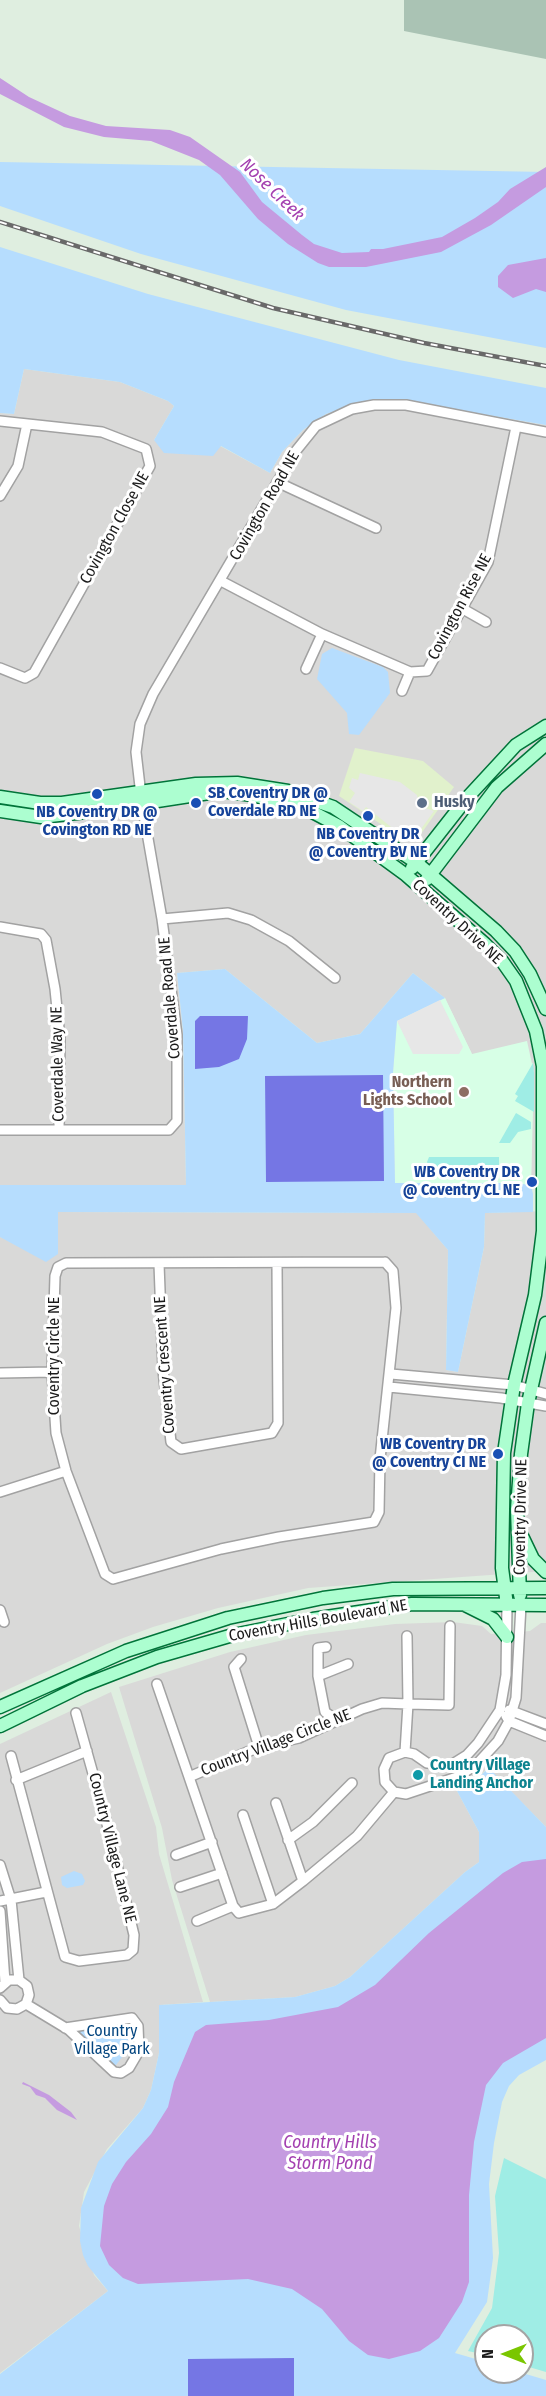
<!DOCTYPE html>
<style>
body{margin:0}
#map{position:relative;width:546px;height:2396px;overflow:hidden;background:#dfeee0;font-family:"Fira Sans Condensed",sans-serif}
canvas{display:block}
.north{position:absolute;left:474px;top:2324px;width:60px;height:60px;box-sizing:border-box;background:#fff;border:2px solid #a4a4a4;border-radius:50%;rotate:270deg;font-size:16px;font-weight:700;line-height:24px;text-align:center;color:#1b1b1b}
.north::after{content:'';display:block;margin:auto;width:21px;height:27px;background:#7ac600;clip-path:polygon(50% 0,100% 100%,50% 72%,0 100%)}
</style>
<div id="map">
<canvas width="546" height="2396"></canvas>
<div class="north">N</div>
</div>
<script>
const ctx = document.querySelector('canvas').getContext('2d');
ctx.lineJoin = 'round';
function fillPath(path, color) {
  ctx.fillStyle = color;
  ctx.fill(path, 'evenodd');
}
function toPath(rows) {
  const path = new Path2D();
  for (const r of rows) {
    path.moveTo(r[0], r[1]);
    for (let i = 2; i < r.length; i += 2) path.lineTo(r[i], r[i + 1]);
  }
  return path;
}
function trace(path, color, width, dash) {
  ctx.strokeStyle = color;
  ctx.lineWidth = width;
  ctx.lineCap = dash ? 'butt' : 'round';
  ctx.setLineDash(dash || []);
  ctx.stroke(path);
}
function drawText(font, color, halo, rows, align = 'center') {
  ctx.font = font + ' "Fira Sans Condensed",sans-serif';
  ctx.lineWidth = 6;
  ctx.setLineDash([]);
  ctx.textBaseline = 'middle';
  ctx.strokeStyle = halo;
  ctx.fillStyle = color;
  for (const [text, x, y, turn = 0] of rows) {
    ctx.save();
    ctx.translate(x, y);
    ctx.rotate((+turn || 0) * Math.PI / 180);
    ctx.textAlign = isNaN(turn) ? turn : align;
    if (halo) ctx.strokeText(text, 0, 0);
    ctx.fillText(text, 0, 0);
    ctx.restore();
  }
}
fillPath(toPath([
 [24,369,120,382,168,401,174,406,154,440,220,446,270,473,282,452,303,430,326,414,361,402,394,399,546,425,546,1186,531,1185,533,1063,472,1054,445,998,413,973,360,1034,317,1043,225,969,177,973,183,1031,186,1185,0,1185,0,413,14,414],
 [546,1211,546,1571,308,1588,218,1608,153,1627,107,1644,0,1693,0,1237,54,1255,58,1253,58,1212,417,1213,448,1250,446,1370,458,1372,484,1247,485,1213],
 [453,1622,482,1626,491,1634,530,1631,541,1623,546,1623,546,1827,488,1768,473,1782,457,1791,479,1832,479,1862,465,1872,350,1977,335,1986,295,1997,210,2002,172,1880,162,1828,119,1687,230,1652,306,1635,395,1624],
 [111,1692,156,1827,159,1854,203,2002,160,2005,159,2053,151,2090,143,2108,107,2149,84,2192,79,2226,94,2275,108,2291,0,2373,0,1744]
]), '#d9d9d8');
fillPath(toPath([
 [355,748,423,761,454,787,416,841,406,841,339,796]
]), '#e1f1cc');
fillPath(toPath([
 [445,998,472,1054,527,1041,534,1073,531,1185,395,1183,393,1073,397,1021]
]), '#d7ffe6');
fillPath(toPath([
 [404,0,546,0,546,59,404,31]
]), '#aac3b4');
fillPath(toPath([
 [533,1063,534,1073,534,1112,515,1101,518,1096,515,1094],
 [516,1113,531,1122,531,1129,518,1132,510,1143,499,1143],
 [429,1157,499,1157,499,1167,429,1167,427,1162],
 [504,2158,546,2179,546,2372,522,2365,522,2336,486,2336,486,2355,468,2351,492,2308,499,2253,495,2196]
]), '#9fede5');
fillPath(toPath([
 [0,162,546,172,546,348,346,310,141,254,0,206],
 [0,247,148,294,399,360,546,388,546,425,394,399,361,402,326,414,303,430,282,452,270,473,221,446,213,456,164,453,154,440,174,406,168,401,120,382,24,369,14,414,0,413],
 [332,648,383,667,388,672,390,693,359,735,349,734,347,713,317,679,322,654],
 [225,969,317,1043,360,1034,413,973,445,998,397,1021,393,1073,395,1183,514,1183,531,1185,533,1194,533,1212,485,1213,484,1247,458,1372,446,1370,448,1250,416,1213,58,1212,58,1254,46,1262,0,1237,0,1185,186,1185,183,1031,177,973],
 [489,1768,546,1827,546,2060,519,2075,509,2086,502,2102,494,2143,489,2184,493,2258,487,2302,455,2353,486,2362,486,2372,519,2372,546,2380,546,2396,0,2396,0,2374,108,2291,88,2266,83,2255,80,2241,81,2208,98,2162,143,2108,151,2090,159,2053,159,2005,295,1997,335,1986,350,1977,465,1872,479,1862,479,1832,457,1791,473,1782],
 [74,1871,82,1874,85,1881,83,1885,67,1888,62,1885,61,1877],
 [122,2019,131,2027,131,2045,116,2065,108,2066,69,2030]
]), '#b6ddfe');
fillPath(toPath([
 [200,1016,248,1016,247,1039,239,1059,219,1067,195,1069,195,1021],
 [383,1075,384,1181,266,1182,265,1076],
 [294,2358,294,2396,188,2396,188,2359]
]), '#7576e4');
fillPath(toPath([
 [360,773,400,782,417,795,419,806,434,811,416,836,410,832,405,838,366,807,363,811,349,802,355,793,349,788,352,778,358,780],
 [440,1000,463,1047,459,1054,413,1054,397,1021]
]), '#e7e7e7');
fillPath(toPath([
 [0,78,29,97,70,116,106,126,170,130,190,137,240,172,262,202,302,235,314,244,342,253,369,252,371,249,383,249,442,237,475,218,498,202,510,189,546,167,546,187,491,225,441,252,366,267,329,267,318,263,288,244,258,219,220,175,199,160,151,141,104,137,64,127,0,94],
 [546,258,546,292,536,289,513,298,498,287,498,276,508,265],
 [546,1859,546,2038,503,2063,486,2085,474,2142,469,2195,469,2282,462,2302,439,2338,420,2351,389,2359,368,2355,349,2341,322,2309,292,2289,248,2279,138,2284,123,2278,109,2265,100,2246,104,2206,112,2184,126,2162,151,2134,168,2107,174,2082,195,2032,206,2025,269,2020,338,2007,375,1985,429,1933,503,1873,522,1862],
 [23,2082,49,2095,71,2112,77,2120,57,2110,45,2098,36,2095,30,2087,22,2084]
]), '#c59be0');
const street = toPath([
 [0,421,102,432,146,449,150,466,34,673,25,678,0,668],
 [277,482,376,528],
 [0,496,18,466,27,424],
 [221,581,322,634,410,672,427,671,488,562,516,427],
 [463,609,486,622],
 [306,669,322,634],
 [402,691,410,672],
 [162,919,228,913,251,920,289,941,335,978],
 [0,927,41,934,46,940,55,989,60,1038,59,1130],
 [0,1130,169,1130,177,1121,177,1035,162,919,142,804,136,752,140,724,153,694,295,452,316,426,352,409,374,405,406,405,546,432],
 [385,1262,393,1271,396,1308,380,1459,379,1512,374,1522,279,1537,221,1549,113,1579,105,1574,66,1471,56,1433,52,1372,55,1276,58,1267,66,1263,385,1262],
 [159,1264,163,1370,171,1442,181,1449,272,1433,278,1423,277,1263],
 [0,1373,52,1372],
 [391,1374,514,1385,546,1394],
 [389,1387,501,1398,546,1406],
 [0,1492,66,1471],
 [507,1605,506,1675,500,1710,478,1743,467,1755,451,1765,427,1763,414,1754,405,1752,389,1758,384,1769,385,1782,394,1792,406,1794,457,1777,476,1765,498,1741,509,1721,516,1698,521,1605],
 [0,1610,4,1622],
 [407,1636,408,1704,449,1705,450,1626],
 [326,1647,318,1648,318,1676,325,1712,338,1721],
 [241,1659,234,1667,259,1747],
 [318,1676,348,1664],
 [157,1684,189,1777],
 [509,1710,546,1724],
 [506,1716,509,1721,546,1736],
 [11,1756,65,1957,79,1961,127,1955,133,1950,134,1935,106,1820,76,1713],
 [16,1780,87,1751],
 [394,1792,357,1836,303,1881,273,1904,239,1913,233,1906,189,1777,259,1747,299,1738,362,1709,382,1703,408,1704,405,1752],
 [276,1803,303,1881],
 [243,1815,273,1904],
 [288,1840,313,1822,352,1783],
 [176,1855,212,1842],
 [0,1865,11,1900,19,1980],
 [180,1887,222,1873],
 [0,1901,46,1892],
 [0,1911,5,1982],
 [197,1921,233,1906],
 [0,1988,9,1980,19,1980,27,1986,29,1995,26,2004,17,2009,7,2008,0,2000],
 [26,2004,69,2030,114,2072,121,2073,129,2068,139,2051,138,2026,132,2018,65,2028]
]);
const secondary = toPath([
 [0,797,40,803,62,803,196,784,237,783,288,791,333,807,417,863,496,931,515,951,530,974,546,1009],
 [0,811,41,817,86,812,222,791,252,795,305,808,339,826,406,875,485,944,502,961,516,981,536,1031,543,1066,543,1231,535,1295,514,1385,504,1453,502,1568,507,1605],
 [412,868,467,798,516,745,546,726],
 [427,879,497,787,546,744],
 [521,1534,533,1559,546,1572],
 [520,1595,517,1509,521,1454,528,1403,546,1323],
 [465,1605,493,1619,507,1637],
 [0,1707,126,1651,228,1618,323,1598,393,1589,546,1588],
 [0,1726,82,1686,157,1657,233,1635,313,1619,412,1604,546,1605]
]);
trace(street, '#a2a2a2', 12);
trace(secondary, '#007439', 15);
trace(street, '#fff', 9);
trace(secondary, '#acfed0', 12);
const rail = toPath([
 [0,222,273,308,424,343,546,366]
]);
trace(rail, '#696969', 4.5);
trace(rail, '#fff', 2, [7]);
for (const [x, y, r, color] of [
 [97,794,6,"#1a4fb4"],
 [196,803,6,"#1a4fb4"],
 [422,803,6,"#5c6f8a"],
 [368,816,6,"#1a4fb4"],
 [464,1092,6,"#8d6e63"],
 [532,1182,6,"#1a4fb4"],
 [498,1454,6,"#1a4fb4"],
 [418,1775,6,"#0f9aa8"]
]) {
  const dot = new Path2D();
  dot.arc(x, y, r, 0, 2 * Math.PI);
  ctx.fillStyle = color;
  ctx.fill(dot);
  trace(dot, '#fff', 2);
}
drawText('16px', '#1b1b1b', '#fff', [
 ["Covington Road NE",265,506,-60],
 ["Covington Close NE",115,528,-61],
 ["Covington Rise NE",460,607,-62],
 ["Coventry Drive NE",457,922,43],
 ["Coverdale Road NE",170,998,-95],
 ["Coverdale Way NE",58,1064,-91],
 ["Coventry Circle NE",55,1356,-90],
 ["Coventry Crescent NE",165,1365,-94],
 ["Coventry Drive NE",521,1517,-89],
 ["Coventry Hills Boulevard NE",318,1621,-10],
 ["Country Village Circle NE",276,1743,-21],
 ["Country Village Lane NE",112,1848,76]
]);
drawText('bold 16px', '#164399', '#fff', [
 ["SB Coventry DR @",208,794,"left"],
 ["Coverdale RD NE",208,812,"left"],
 ["NB Coventry DR @",97,813],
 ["Covington RD NE",97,831],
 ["NB Coventry DR",368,835],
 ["@ Coventry BV NE",368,853],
 ["WB Coventry DR",520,1173,"right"],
 ["@ Coventry CL NE",520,1191,"right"],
 ["WB Coventry DR",486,1445,"right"],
 ["@ Coventry CI NE",486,1463,"right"]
]);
drawText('bold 16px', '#4e5e75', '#fff', [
 ["Husky",434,803]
], 'left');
drawText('bold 16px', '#785e54', '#fff', [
 ["Northern",452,1083],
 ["Lights School",452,1101]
], 'right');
drawText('bold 16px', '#0d838f', '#fff', [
 ["Country Village",430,1766],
 ["Landing Anchor",430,1784]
], 'left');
drawText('16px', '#03457f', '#fff', [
 ["Country",112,2032],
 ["Village Park",112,2050]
]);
drawText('italic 18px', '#a441b1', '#fff', [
 ["Nose Creek",272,190,44],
 ["Country Hills",330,2143],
 ["Storm Pond",330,2164]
]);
</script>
